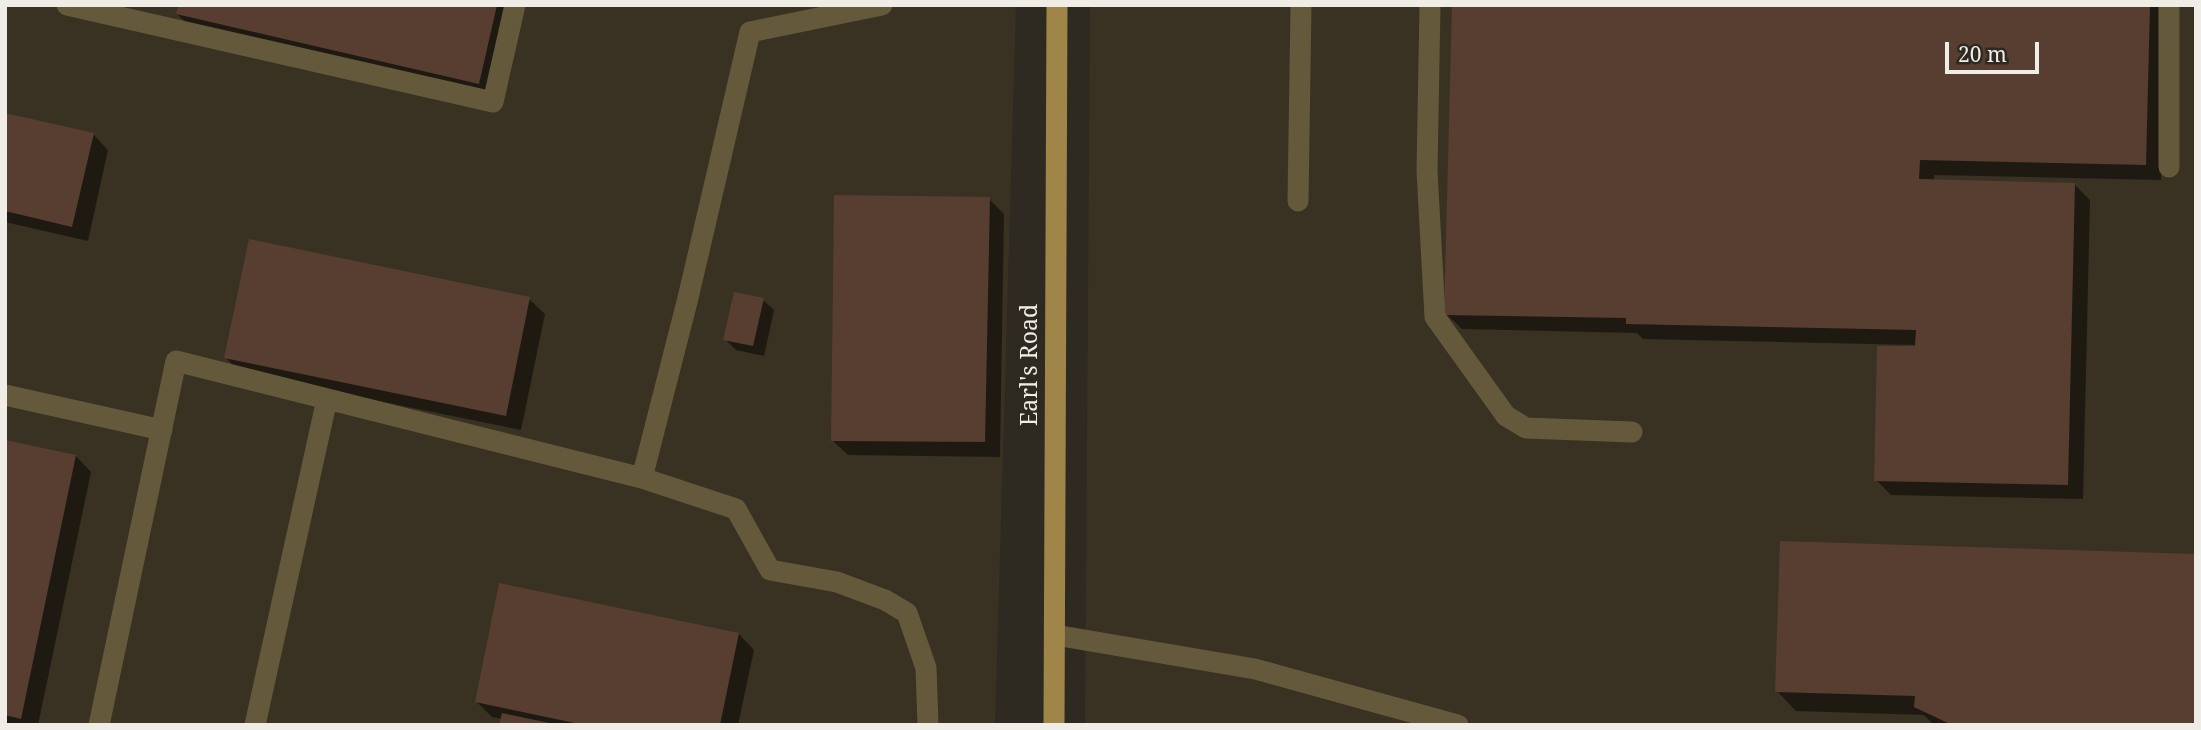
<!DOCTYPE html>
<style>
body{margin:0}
#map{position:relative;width:2201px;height:730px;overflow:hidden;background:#2e2921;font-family:"Noto Serif",serif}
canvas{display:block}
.frame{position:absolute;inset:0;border:7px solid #f0ede7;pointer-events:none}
.scale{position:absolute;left:1945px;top:42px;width:94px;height:32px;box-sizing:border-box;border:4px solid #f0ede7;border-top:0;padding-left:9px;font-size:21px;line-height:24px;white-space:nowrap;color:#f0ede7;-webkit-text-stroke:5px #2e2921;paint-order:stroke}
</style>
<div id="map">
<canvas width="2201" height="730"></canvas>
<div class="frame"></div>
<div class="scale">20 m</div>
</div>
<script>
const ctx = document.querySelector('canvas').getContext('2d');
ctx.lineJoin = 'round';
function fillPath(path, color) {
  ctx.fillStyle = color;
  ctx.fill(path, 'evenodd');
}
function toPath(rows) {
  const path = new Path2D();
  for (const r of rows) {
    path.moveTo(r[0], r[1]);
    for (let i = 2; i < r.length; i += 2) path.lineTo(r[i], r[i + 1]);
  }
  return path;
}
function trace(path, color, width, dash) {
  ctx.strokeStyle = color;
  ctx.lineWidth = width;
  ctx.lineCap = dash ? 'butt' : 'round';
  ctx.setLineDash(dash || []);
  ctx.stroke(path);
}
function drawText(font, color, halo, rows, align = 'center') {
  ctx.font = font + ' "Noto Serif",serif';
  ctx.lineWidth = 5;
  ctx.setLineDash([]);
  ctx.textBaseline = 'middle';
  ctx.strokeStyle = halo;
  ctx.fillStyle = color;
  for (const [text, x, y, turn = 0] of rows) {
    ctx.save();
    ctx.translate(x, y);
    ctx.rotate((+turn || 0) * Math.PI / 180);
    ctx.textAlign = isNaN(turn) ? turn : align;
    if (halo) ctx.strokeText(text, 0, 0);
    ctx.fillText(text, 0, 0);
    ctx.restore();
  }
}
fillPath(toPath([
 [5,5,1016,5,995,725,5,725],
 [1090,5,2196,5,2196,725,1085,725]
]), '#393223');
fillPath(toPath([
 [179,5,516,5,495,98,193,29,177,14],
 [1453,5,2165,5,2161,180,1934,175,1934,181,2074,184,2090,200,2083,499,1891,495,1876,480,1917,345,1643,339,1637,333,1462,329,1446,314],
 [5,115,93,134,108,150,88,241,5,222],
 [989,199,1004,214,1000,457,848,455,832,440],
 [529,299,545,314,521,430,241,373,226,358],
 [763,300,774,310,764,356,736,350,725,339],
 [5,442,76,456,91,472,38,725,5,725],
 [1781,543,2196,725,1934,725,1924,715,1796,711,1777,691],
 [739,634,754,650,738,725,501,725,502,719,492,717,477,702]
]), '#0007');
fillPath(toPath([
 [178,5,497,5,479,84,176,14],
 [1452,5,2150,5,2146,165,1920,160,1919,179,2075,183,2068,485,1874,481,1877,346,1915,346,1916,330,1626,324,1626,318,1444,315],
 [5,113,94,133,72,227,5,211],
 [834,195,990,197,985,442,831,441],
 [249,239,530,297,506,416,224,358],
 [734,292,764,298,753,346,723,340],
 [5,440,76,455,21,719,5,715],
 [1780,541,2196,554,2196,725,1952,725,1914,707,1915,696,1775,692],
 [499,583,739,633,720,725,584,725,475,702],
 [502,713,554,724,554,725,499,725]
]), '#583d31');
trace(toPath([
 [67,5,493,102,515,5],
 [1430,5,1427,171,1435,317,1506,416,1526,428,1632,432],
 [2169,5,2169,167],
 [1298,201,1301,5],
 [5,395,162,430],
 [642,478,736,509,770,570,837,582,885,600,907,613,926,668,928,725],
 [1055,635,1255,669,1458,725],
 [99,725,176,361,642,478,688,298,750,32,882,5],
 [255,725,327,399]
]), '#65593c', 21);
trace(toPath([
 [1054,725,1057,5]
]), '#9f8648', 21);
drawText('23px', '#f0ede7', '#2e2921', [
 ["Earl's Road",1030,365,-90]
]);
</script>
